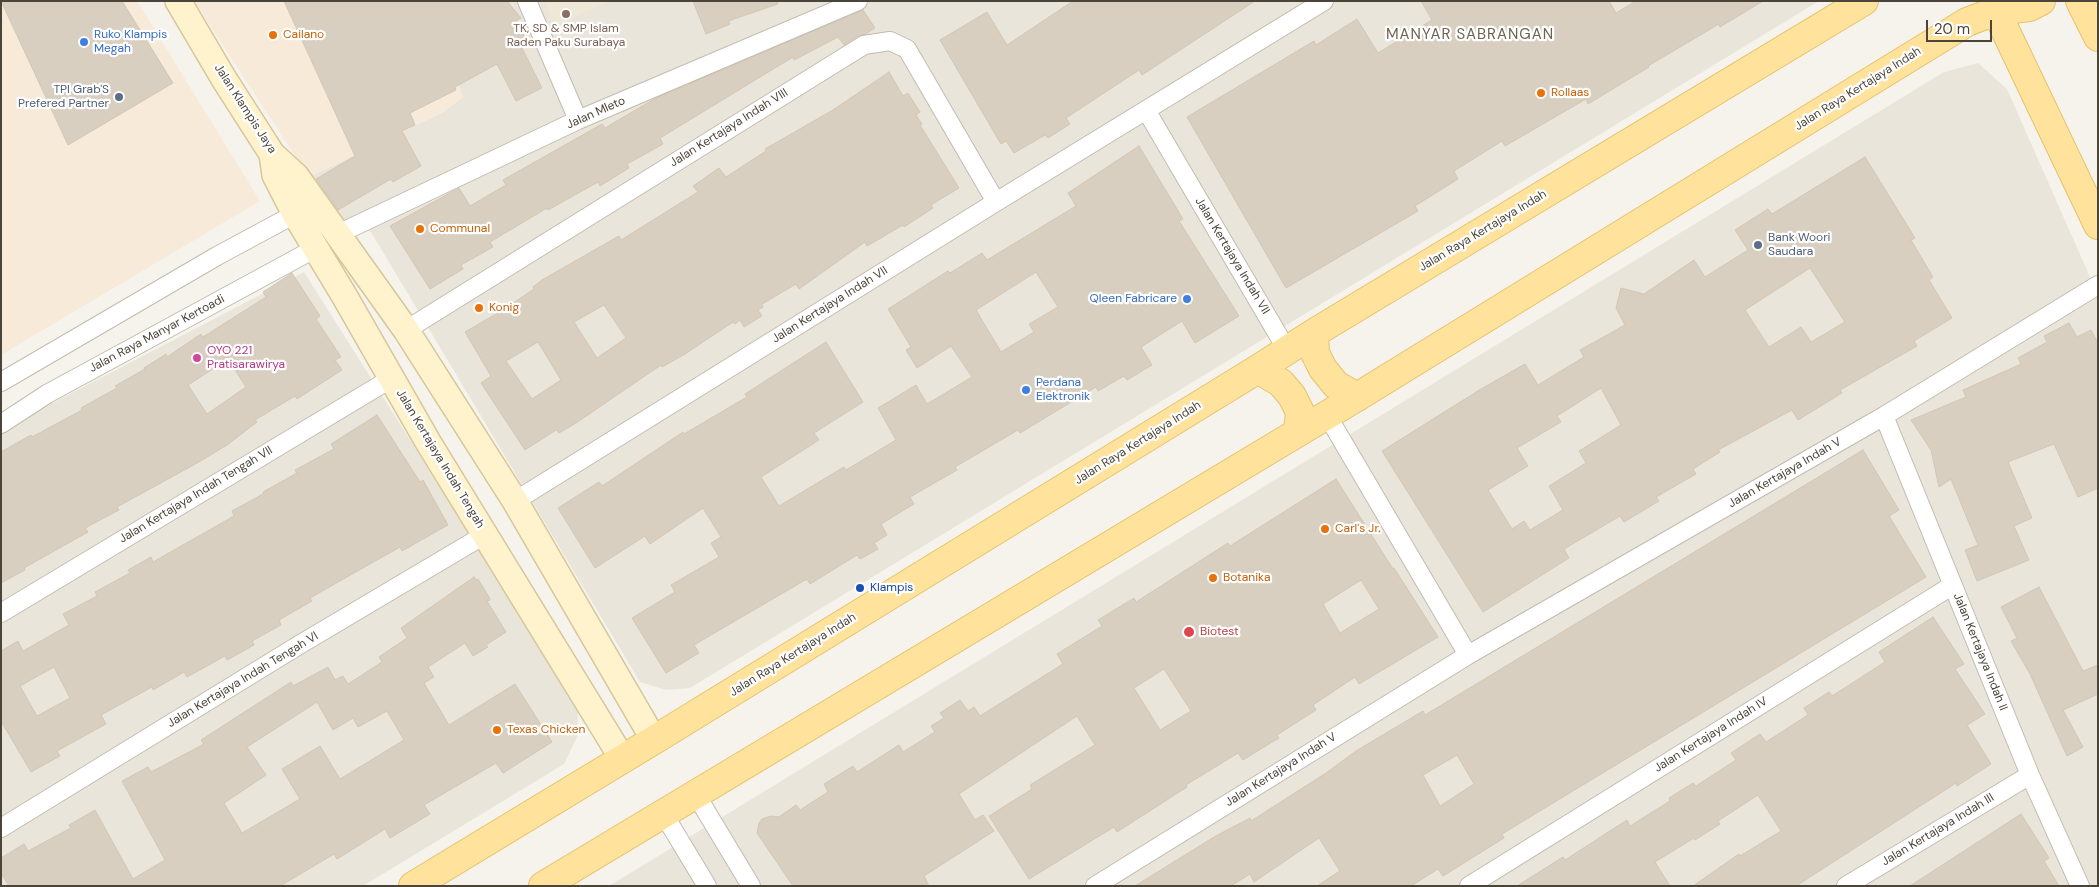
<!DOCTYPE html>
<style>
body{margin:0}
#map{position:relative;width:2099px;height:887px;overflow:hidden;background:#f6f3ec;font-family:"DM Sans",sans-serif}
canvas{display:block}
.frame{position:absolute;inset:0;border:2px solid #4b4439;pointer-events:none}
.scale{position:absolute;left:1926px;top:20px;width:66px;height:22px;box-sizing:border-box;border:2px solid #4b4439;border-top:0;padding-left:6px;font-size:15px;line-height:18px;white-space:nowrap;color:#4b4439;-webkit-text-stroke:4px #fff;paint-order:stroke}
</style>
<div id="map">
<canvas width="2099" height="887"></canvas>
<div class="frame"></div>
<div class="scale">20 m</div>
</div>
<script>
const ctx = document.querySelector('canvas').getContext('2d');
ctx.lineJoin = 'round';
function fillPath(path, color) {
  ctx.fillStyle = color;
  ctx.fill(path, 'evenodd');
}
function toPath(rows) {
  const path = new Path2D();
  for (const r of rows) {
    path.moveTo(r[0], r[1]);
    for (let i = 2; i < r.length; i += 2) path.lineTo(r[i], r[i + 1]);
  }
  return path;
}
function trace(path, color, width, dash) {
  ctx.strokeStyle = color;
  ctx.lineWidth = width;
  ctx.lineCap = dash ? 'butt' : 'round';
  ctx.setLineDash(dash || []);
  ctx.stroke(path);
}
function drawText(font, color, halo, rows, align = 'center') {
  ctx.font = font + ' "DM Sans",sans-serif';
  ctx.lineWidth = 4.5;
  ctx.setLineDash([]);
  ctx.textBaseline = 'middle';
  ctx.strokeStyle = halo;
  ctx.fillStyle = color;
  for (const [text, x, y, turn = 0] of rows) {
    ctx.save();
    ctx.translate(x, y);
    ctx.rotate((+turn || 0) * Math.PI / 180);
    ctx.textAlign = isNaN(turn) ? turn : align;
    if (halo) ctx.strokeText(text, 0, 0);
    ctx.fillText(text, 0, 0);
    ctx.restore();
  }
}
fillPath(toPath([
 [423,1,1819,1,690,688,666,690,640,682,371,232,335,216,309,177,443,112,463,97],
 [1978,63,2007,89,2098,295,2098,886,609,886,1944,72],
 [304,272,578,706,577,737,564,764,363,886,1,886,1,432,20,420]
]), '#eae5da');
fillPath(toPath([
 [1,1,137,1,260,201,1,355],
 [194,1,423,1,463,97,443,112,309,177]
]), '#f7ead8');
fillPath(toPath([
 [545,1,610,1,555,26]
]), '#efe8d6');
const building = toPath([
 [1,1,122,1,173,83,68,145,1,1],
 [284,1,507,1,521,18,516,21,529,45,522,48,542,88,516,101,497,64,455,87,456,90,410,113,415,125,402,131,421,166,393,182,391,179,338,210,316,179,355,156,284,1],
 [693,1,777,1,778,4,728,21,730,24,706,34,693,1],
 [1073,1,1255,1,1142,75,1139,70,1066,118,1070,124,1048,138,1045,135,1014,153,1006,141,1001,144,940,40,987,12,1007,45,1073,1],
 [1421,1,1609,1,1616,13,1636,1,1763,1,1720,27,1719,24,1648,66,1649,67,1588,104,1586,99,1505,146,1502,141,1454,171,1458,179,1415,206,1418,211,1286,288,1187,117,1314,41,1316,45,1357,19,1378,53,1432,20,1421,1],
 [863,10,875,28,866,34,858,36,844,45,838,37,794,60,793,57,660,138,663,144,627,164,629,168,600,186,598,182,548,210,547,208,490,242,493,247,461,265,463,269,430,289,390,226,459,188,470,206,506,185,503,180,602,124,605,128,656,98,863,10],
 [889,72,903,96,908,93,920,112,916,115,922,124,920,125,959,188,931,205,933,208,904,227,903,225,867,246,865,242,799,289,796,284,762,304,763,307,758,310,762,316,744,327,740,320,735,324,733,322,685,354,662,367,661,365,576,423,559,433,556,430,525,450,481,383,491,376,465,332,503,310,534,289,533,287,542,280,619,236,621,240,698,192,693,186,719,168,726,177,766,151,765,149,833,110,889,72],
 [604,305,626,338,597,358,574,322,604,305],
 [538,342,561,380,532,399,506,361,538,342],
 [1139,146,1183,219,1179,221,1239,316,1195,343,1182,321,1141,347,1152,365,1127,380,1124,376,1098,391,1096,387,1020,433,1018,430,955,467,957,470,910,497,914,504,881,524,887,535,874,543,878,549,860,559,857,555,810,584,807,579,740,618,694,645,699,653,666,673,632,618,675,592,671,585,719,557,711,543,721,537,703,508,650,544,645,536,595,568,558,508,599,482,602,486,683,432,684,434,747,397,745,394,826,342,863,402,814,433,819,440,761,477,779,506,844,467,846,470,896,440,878,408,916,385,927,404,972,377,951,346,917,368,906,350,911,347,888,309,948,271,950,273,982,253,987,260,1076,206,1068,193,1139,146],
 [1036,272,1058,307,1029,324,1034,332,1001,352,976,310,1036,272],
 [1865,157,1915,238,1911,240,1933,277,1929,280,1952,318,1914,341,1917,346,1840,390,1842,393,1798,420,1792,410,1718,450,1720,452,1693,469,1696,474,1656,497,1659,501,1624,522,1620,516,1564,549,1569,558,1483,612,1382,451,1481,389,1525,364,1538,385,1584,357,1580,350,1625,325,1616,308,1621,288,1644,294,1694,260,1705,277,1748,250,1735,230,1768,209,1772,214,1865,157],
 [1810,268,1845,322,1811,342,1801,327,1769,347,1745,310,1810,268],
 [1601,388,1621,425,1579,451,1586,463,1549,486,1563,510,1530,530,1524,521,1512,529,1488,490,1528,466,1517,448,1561,422,1557,416,1601,388],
 [292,273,320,316,316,319,341,357,335,360,342,370,297,399,295,396,255,420,257,422,227,445,199,462,117,507,119,510,85,528,88,532,24,568,25,570,1,583,1,452,31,435,32,437,82,410,81,408,117,388,115,386,145,369,144,368,166,354,167,357,201,334,203,337,266,297,263,292,292,273],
 [228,359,246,387,207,414,188,385,228,359],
 [2069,323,2077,337,2091,330,2098,343,2098,488,2078,497,2054,444,2008,462,2032,518,2014,526,2029,560,1977,581,1965,550,1978,545,1951,479,1939,487,1931,450,1911,420,1966,397,1963,390,2021,364,2018,358,2047,342,2044,336,2069,323],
 [377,415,420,482,423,480,448,525,402,551,400,547,310,598,312,601,279,620,281,625,252,641,254,645,227,660,225,656,187,677,184,672,153,690,152,687,101,715,106,724,57,751,60,756,31,772,1,721,1,651,18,641,23,651,69,625,63,614,97,596,95,592,130,573,128,570,151,557,153,562,234,516,232,511,263,494,263,492,297,473,295,470,334,449,331,444,377,415],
 [54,667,70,698,37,716,20,686,54,667],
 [1863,450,1899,510,1889,516,1926,577,1502,834,1504,838,1443,876,1438,869,1411,886,1317,886,1340,871,1319,838,1254,882,1250,874,1231,886,1135,886,1214,837,1250,818,1251,821,1326,773,1356,751,1423,711,1425,715,1863,450],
 [1457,755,1474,784,1440,806,1423,775,1457,755],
 [1336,479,1393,569,1394,568,1438,637,1359,684,1355,677,1313,705,1316,710,1277,735,1279,738,1264,747,1243,760,1238,753,1186,785,1187,787,1117,832,1114,827,1029,879,989,816,1032,789,1030,785,1095,745,1077,716,959,794,975,820,983,815,994,831,924,876,929,886,793,886,757,833,759,823,762,819,771,816,779,817,796,805,800,810,828,792,824,784,853,766,857,772,899,745,903,752,935,732,931,726,944,718,940,713,960,700,968,711,974,707,980,716,1063,664,1057,654,1102,626,1098,620,1134,598,1136,602,1228,543,1230,546,1336,479],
 [1361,580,1379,609,1340,633,1323,604,1361,580],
 [1164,669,1191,711,1160,730,1134,688,1164,669],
 [474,577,476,580,478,579,489,597,490,600,487,601,506,632,486,645,488,647,473,656,465,643,428,667,434,677,424,683,449,725,515,684,552,742,503,773,496,763,424,805,430,814,390,838,385,829,337,859,334,854,280,886,9,886,1,873,1,858,24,844,28,851,71,828,69,825,95,810,133,879,165,860,122,781,148,767,151,772,204,744,201,740,291,682,293,686,328,667,335,680,343,676,348,684,382,662,379,657,407,638,401,628,474,577],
 [317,702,333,730,353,718,358,727,387,711,404,740,340,779,320,746,282,769,300,799,242,833,224,803,266,775,247,747,317,702],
 [2039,587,2083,671,2098,665,2098,694,2063,710,2083,747,2067,756,2030,674,2011,641,2017,638,2001,607,2039,587],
 [1933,617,1964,664,1955,669,1985,714,1967,725,1991,764,1957,786,1956,783,1796,886,1693,886,1739,854,1740,856,1781,831,1758,795,1718,821,1720,824,1695,840,1694,838,1655,862,1670,886,1517,886,1563,857,1565,860,1627,820,1630,826,1670,801,1669,798,1693,783,1696,786,1736,760,1731,753,1760,734,1766,742,1808,715,1804,708,1829,692,1832,696,1885,662,1879,652,1933,617],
 [2021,814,2049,858,2044,861,2059,886,1910,886,2021,814]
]);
fillPath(building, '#d8cfc1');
trace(building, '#d3c7b4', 1);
const street = toPath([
 [527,1,578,120],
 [1146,110,1287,350],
 [338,234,578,120,858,1],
 [406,330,864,45,890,41,907,49,996,202],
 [1,382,217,256,295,214],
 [1327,415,1468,655],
 [1884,416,2030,775,2080,886],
 [1,424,47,394,316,248],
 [515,501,996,202,1324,1],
 [1,613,392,378],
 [695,793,751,886],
 [663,813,707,886],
 [1,828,299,645,486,534],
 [1095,886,1468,655,1884,416,2098,285],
 [1469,886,1953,585],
 [1846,886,2030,775]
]);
const secondary = toPath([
 [178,1,224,79,272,154,296,176,406,330,515,501,654,740],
 [272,154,275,175,295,214,345,297,428,442,622,758]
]);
const primary = toPath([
 [2080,1,2098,37],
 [1996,11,2098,225],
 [1314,333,1315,353,1323,369,1336,385,1357,397],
 [1258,369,1281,383,1292,396,1300,412,1298,432],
 [413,886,654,740,1258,369,1314,333,1864,1],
 [543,886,1357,397,1967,22,1996,11,2029,7,2041,1]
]);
trace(street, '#c2bbae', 20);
trace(secondary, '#d6c79b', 28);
trace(primary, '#e6c16a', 30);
trace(street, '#fff', 18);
trace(secondary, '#fff3cd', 25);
trace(primary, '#ffe39c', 28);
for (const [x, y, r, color] of [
 [566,14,5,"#8d6e63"],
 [273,35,5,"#e8710a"],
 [84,42,5,"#3f7fe0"],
 [1541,93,5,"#e8710a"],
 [119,97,5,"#5c6f8a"],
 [420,229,5,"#e8710a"],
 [1758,245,5,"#5c6f8a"],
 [1187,299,5,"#3f7fe0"],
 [479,308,5,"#e8710a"],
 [197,358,5,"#d1479c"],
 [1026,390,5,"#3f7fe0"],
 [1325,529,5,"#e8710a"],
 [1213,578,5,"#e8710a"],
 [860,588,5,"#1a4fb4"],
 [1189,632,6,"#e0444e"],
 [497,730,5,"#e8710a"]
]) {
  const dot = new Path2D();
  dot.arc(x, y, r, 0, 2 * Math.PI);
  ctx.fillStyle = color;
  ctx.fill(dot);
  trace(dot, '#fff', 2);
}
drawText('12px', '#785e54', '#fff', [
 ["TK, SD & SMP Islam",566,29],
 ["Raden Paku Surabaya",566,43]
]);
drawText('12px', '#366cbe', '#fff', [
 ["Ruko Klampis",94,35],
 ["Megah",94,49],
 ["Qleen Fabricare",1177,299,"right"],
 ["Perdana",1036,383],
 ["Elektronik",1036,397]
], 'left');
drawText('12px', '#c56008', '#fff', [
 ["Cailano",283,35],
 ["Rollaas",1551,93],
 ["Communal",430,229],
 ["Konig",489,308],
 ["Carl's Jr.",1335,529],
 ["Botanika",1223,578],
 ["Texas Chicken",507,730]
], 'left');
drawText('12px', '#4b4439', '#fff', [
 ["Jalan Raya Kertajaya Indah",1858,89,-32],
 ["Jalan Klampis Jaya",245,109,57],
 ["Jalan Mleto",596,113,-24],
 ["Jalan Kertajaya Indah VIII",729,128,-32],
 ["Jalan Raya Kertajaya Indah",1483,231,-31],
 ["Jalan Kertajaya Indah VII",1232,256,59],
 ["Jalan Kertajaya Indah VII",830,305,-32],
 ["Jalan Raya Manyar Kertoadi",157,334,-28],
 ["Jalan Raya Kertajaya Indah",1138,443,-32],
 ["Jalan Kertajaya Indah Tengah",440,459,59],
 ["Jalan Kertajaya Indah V",1785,473,-30],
 ["Jalan Kertajaya Indah Tengah VII",196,495,-31],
 ["Jalan Kertajaya Indah II",1980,652,68],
 ["Jalan Raya Kertajaya Indah",793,655,-32],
 ["Jalan Kertajaya Indah Tengah VI",243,680,-31],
 ["Jalan Kertajaya Indah IV",1711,735,-32],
 ["Jalan Kertajaya Indah V",1281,770,-32],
 ["Jalan Kertajaya Indah III",1938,830,-31]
]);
drawText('12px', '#4e5e75', '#fff', [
 ["TPI Grab'S",109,90],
 ["Prefered Partner",109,104],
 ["Bank Woori",1768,238,"left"],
 ["Saudara",1768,252,"left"]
], 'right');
drawText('12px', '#b23c85', '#fff', [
 ["OYO 221",207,351],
 ["Pratisarawirya",207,365]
], 'left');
drawText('12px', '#164399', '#fff', [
 ["Klampis",870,588]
], 'left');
drawText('12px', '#be3a42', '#fff', [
 ["Biotest",1200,632]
], 'left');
ctx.letterSpacing = '1px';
drawText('15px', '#6e6250', '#fff', [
 ["MANYAR SABRANGAN",1470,35]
]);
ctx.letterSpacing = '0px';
</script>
